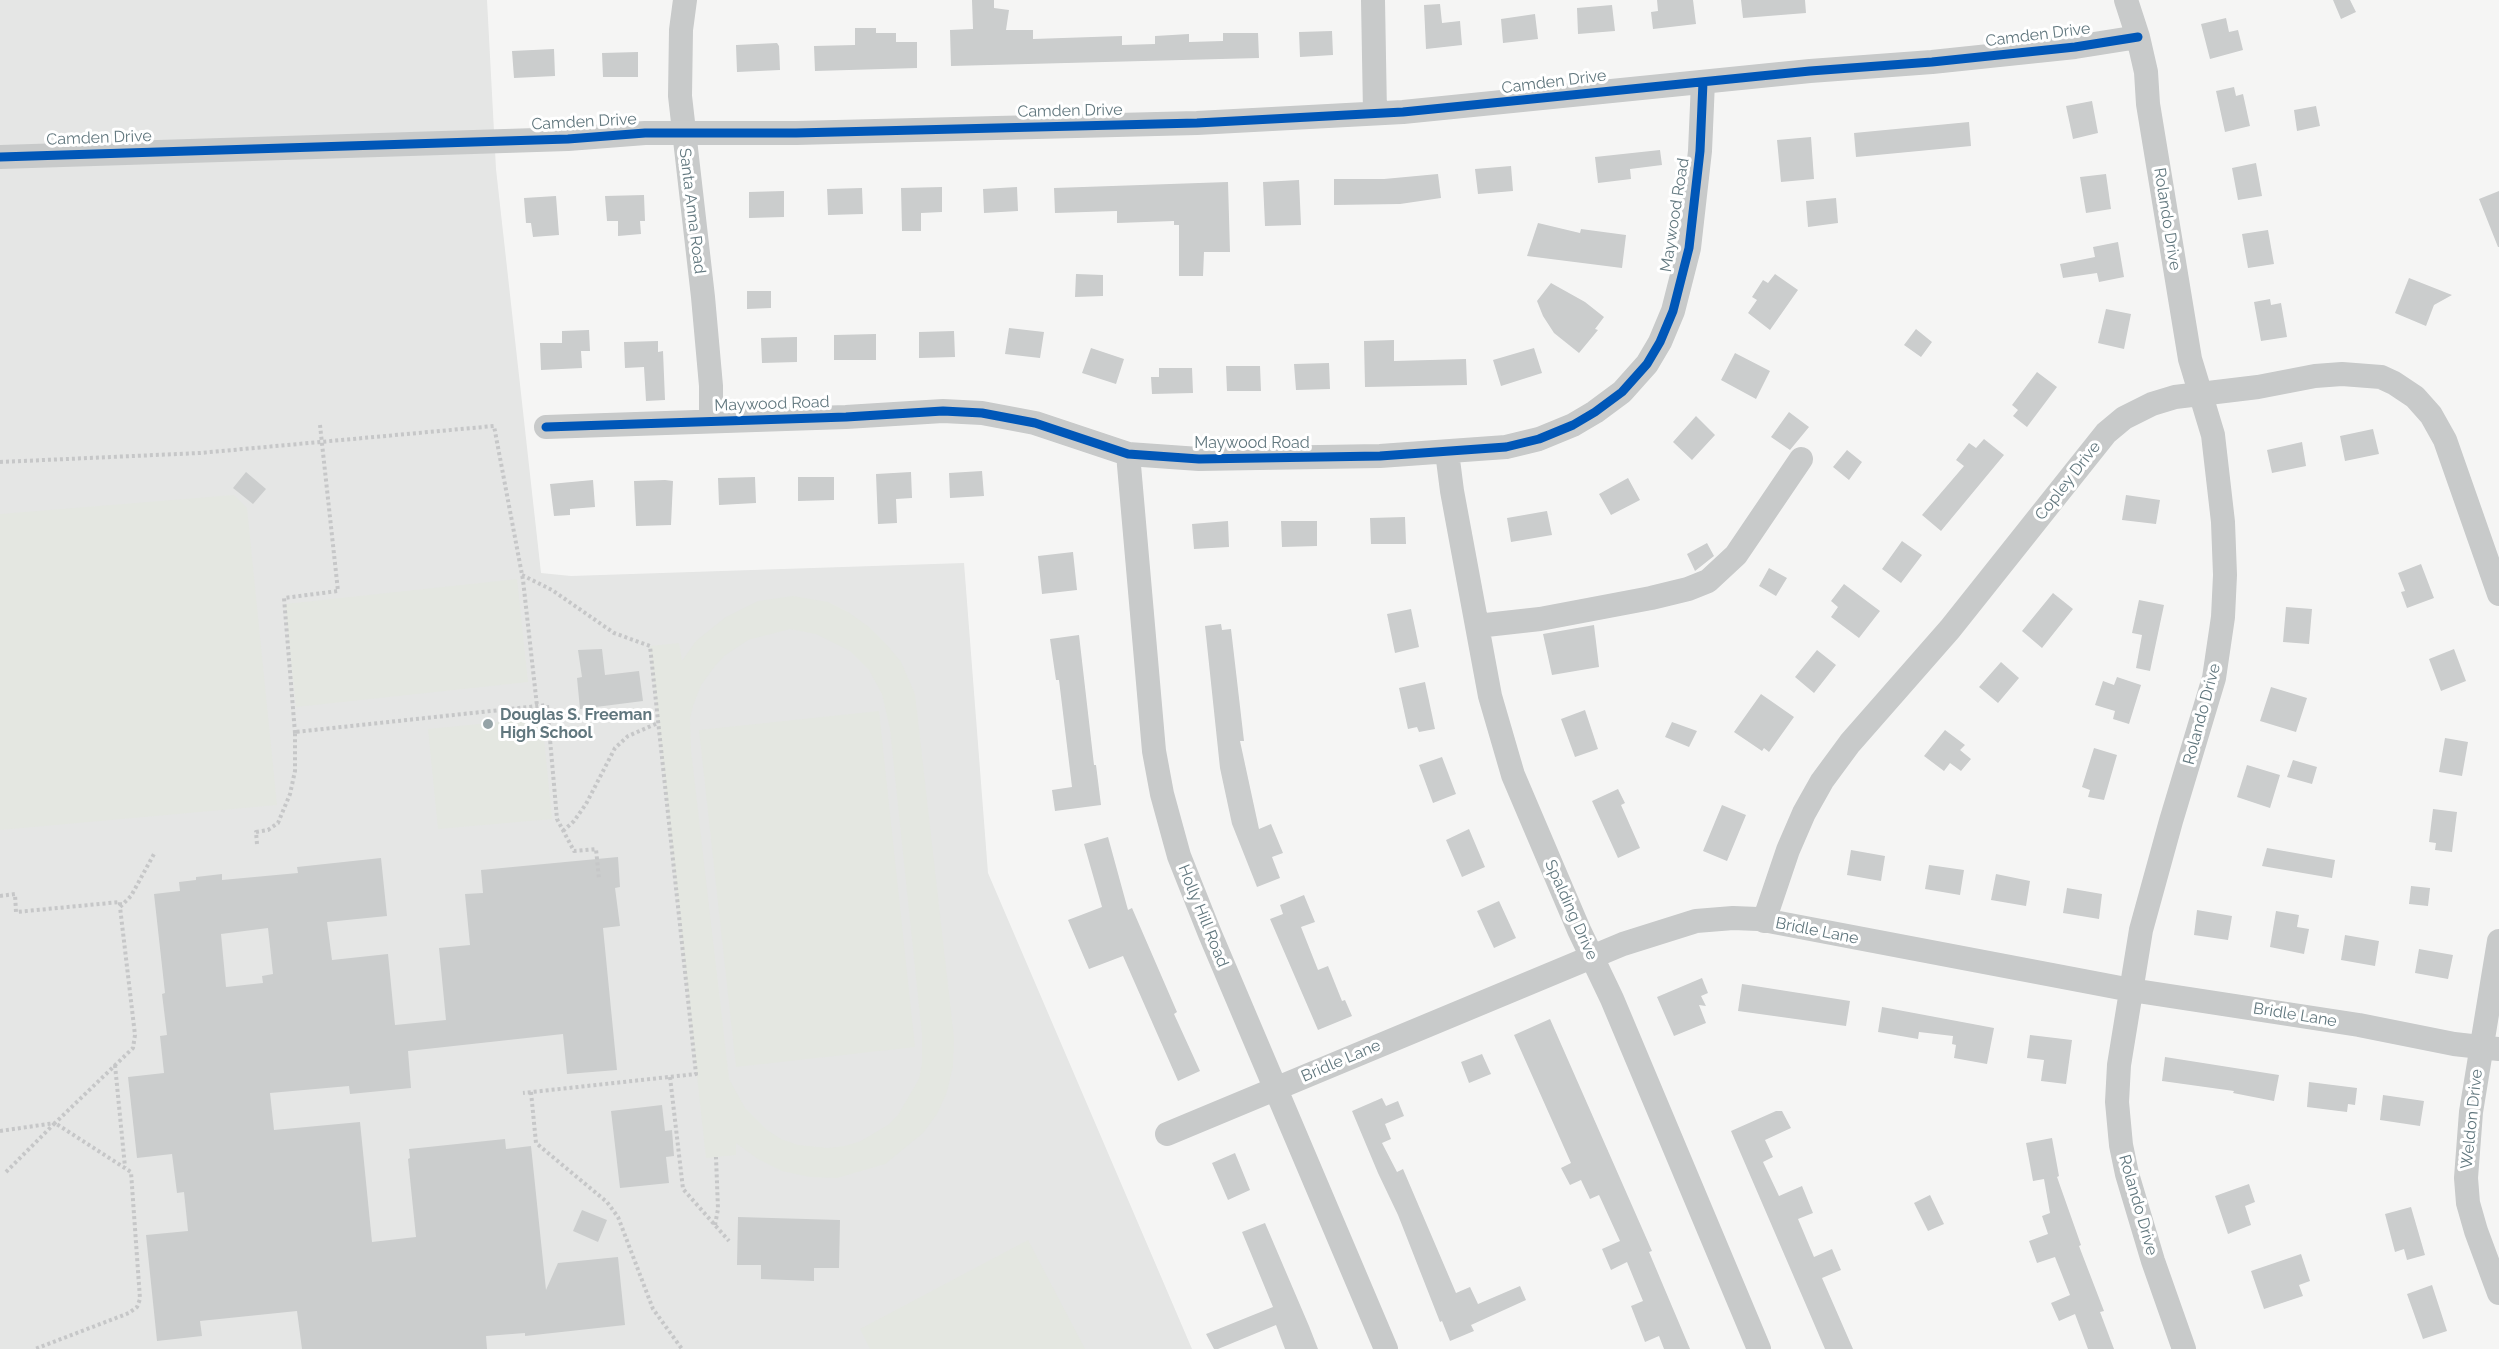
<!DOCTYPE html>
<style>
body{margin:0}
canvas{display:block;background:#f5f5f4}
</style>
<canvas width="2499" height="1349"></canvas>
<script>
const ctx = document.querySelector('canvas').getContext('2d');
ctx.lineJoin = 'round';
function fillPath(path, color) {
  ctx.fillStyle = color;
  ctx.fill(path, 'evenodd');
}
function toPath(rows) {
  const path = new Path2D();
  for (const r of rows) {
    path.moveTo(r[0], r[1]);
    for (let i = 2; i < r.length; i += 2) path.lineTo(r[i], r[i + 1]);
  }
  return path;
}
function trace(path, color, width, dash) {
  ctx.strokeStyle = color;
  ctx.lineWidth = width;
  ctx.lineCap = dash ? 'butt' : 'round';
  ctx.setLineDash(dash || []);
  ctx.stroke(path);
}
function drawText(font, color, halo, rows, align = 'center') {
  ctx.font = font + ' Raleway,sans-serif';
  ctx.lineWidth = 6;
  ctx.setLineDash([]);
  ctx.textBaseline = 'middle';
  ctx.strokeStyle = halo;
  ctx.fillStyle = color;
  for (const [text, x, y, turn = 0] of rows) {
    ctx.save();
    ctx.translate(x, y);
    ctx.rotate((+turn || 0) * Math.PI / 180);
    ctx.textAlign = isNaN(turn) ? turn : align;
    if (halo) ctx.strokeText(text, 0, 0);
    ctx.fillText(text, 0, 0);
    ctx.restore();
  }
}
fillPath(toPath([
 [0,0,487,0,496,169,541,573,571,576,964,563,988,873,1192,1349,0,1349]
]), '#e5e6e5');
fillPath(toPath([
 [234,495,247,508,277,805,0,830,0,514],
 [517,579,528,682,296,707,285,604],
 [793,596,828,602,848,612,869,627,886,644,901,662,915,694,954,1038,953,1066,947,1092,937,1114,923,1133,885,1164,837,1178,810,1177,782,1171,758,1159,736,1143,736,1155,706,1158,650,646,679,643,682,661,696,641,726,617,758,601],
 [790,629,816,634,850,651,869,670,882,694,890,729,922,1035,922,1063,919,1079,898,1115,888,1125,861,1141,845,1146,828,1148,798,1145,781,1139,767,1130,745,1108,729,1079,691,750,690,719,693,706,701,685,715,666,724,656,748,640],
 [879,711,915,1047,736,1067,699,730],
 [542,718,552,819,438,829,428,729],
 [1028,1240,1085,1349,870,1349,860,1329]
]), '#e4e7e1');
fillPath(toPath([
 [972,0,994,0,994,8,1009,10,1006,30,1033,30,1033,39,1122,36,1122,45,1155,44,1155,36,1189,34,1189,42,1223,41,1223,33,1258,33,1259,58,951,66,950,30,973,29],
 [1657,0,1693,0,1696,24,1653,29,1651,12,1658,11],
 [1741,0,1805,0,1806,13,1743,18],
 [2333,0,2350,0,2356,12,2341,19],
 [1440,4,1442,23,1460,21,1462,45,1426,49,1424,5],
 [1612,5,1615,31,1578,34,1577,8],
 [1535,14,1538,39,1503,43,1501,19],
 [2226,18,2229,32,2238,30,2243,50,2210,59,2201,24],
 [855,28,876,28,876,33,896,33,896,42,917,42,917,68,815,71,814,46,855,45],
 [1332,31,1333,55,1300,57,1299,32],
 [777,43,779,46,780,70,737,72,736,45],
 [554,49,555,76,514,78,512,51],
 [638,52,638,77,603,77,602,53],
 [2234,87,2236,96,2243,94,2250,126,2225,132,2216,91],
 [2092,101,2098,133,2073,139,2066,106],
 [2316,106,2320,126,2297,131,2294,110],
 [1969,122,1971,146,1856,157,1854,133],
 [1811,137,1814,179,1781,182,1777,140],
 [1660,150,1662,165,1630,169,1631,179,1598,183,1595,157],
 [2256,163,2262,196,2238,200,2232,168],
 [1511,166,1513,191,1478,194,1475,169],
 [1438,174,1441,198,1400,204,1334,205,1334,179,1384,179],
 [2106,174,2111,209,2086,213,2080,177],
 [1299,180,1301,225,1265,226,1263,182],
 [1228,182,1230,252,1204,252,1203,276,1179,276,1179,225,1174,225,1174,221,1117,223,1117,211,1055,213,1054,188],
 [942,187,942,212,921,213,921,231,902,231,901,188],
 [1017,187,1018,211,984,213,983,189],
 [862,188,863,214,828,215,827,189],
 [784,191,784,217,749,218,749,192],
 [2499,191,2499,247,2498,247,2479,199],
 [644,195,645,221,640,221,641,234,618,236,618,221,607,221,605,196],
 [556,196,559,235,533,237,531,223,526,223,524,198],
 [1836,198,1838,223,1808,227,1806,201],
 [1538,223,1580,233,1581,229,1626,235,1622,268,1527,256],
 [2268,230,2274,264,2248,268,2242,234],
 [2118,242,2124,277,2099,282,2097,273,2063,278,2060,264,2095,257,2093,247],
 [1076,274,1103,275,1103,296,1075,297],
 [1775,274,1798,290,1770,330,1748,313,1757,300,1752,297,1763,280,1768,283],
 [2409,278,2452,295,2434,305,2426,326,2395,313],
 [1551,283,1585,302,1604,317,1595,329,1598,330,1579,353,1554,333,1543,316,1537,301],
 [747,291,771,291,771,308,747,309],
 [2270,299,2271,305,2281,303,2287,337,2261,341,2254,302],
 [2106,309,2131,314,2124,349,2098,343],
 [1009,328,1044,332,1040,358,1005,354],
 [1916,329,1932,342,1921,357,1904,345],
 [589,330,590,351,581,351,582,368,541,370,540,343,562,343,562,331],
 [954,331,955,357,919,358,919,332],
 [876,334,876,360,834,360,834,335],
 [797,337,797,362,762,363,761,338],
 [1394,340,1394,361,1466,359,1467,385,1365,387,1364,341],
 [658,341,658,352,663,351,665,400,646,401,644,367,625,368,624,342],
 [1091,348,1124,359,1116,384,1082,373],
 [1534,348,1542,373,1501,386,1493,360],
 [1735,353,1770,371,1756,399,1721,380],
 [1329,363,1330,389,1296,390,1294,364],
 [1226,366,1260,366,1261,391,1227,391],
 [1159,368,1192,368,1193,393,1152,394,1151,377,1159,377],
 [2037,372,2057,387,2027,427,2013,416,2018,410,2012,405],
 [1789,412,1809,427,1790,450,1771,437],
 [1696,416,1715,435,1692,460,1673,442],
 [2373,429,2379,454,2345,461,2340,436],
 [1984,439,2004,455,1941,531,1922,515,1964,466,1956,460,1969,443,1976,448],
 [2302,442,2306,466,2272,473,2267,450],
 [1847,450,1862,462,1849,480,1833,467],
 [982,471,984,496,950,498,949,473],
 [246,472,266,489,253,504,233,488],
 [911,472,912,498,896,499,897,523,878,524,876,474],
 [755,477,756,503,719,505,718,478],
 [798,477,834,477,834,500,798,501],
 [1628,478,1640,500,1611,515,1599,494],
 [593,480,595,507,570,509,570,515,554,516,550,484],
 [665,480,673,481,671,525,636,526,634,481],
 [2126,495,2160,500,2156,524,2122,520],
 [1547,511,1552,535,1511,542,1507,518],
 [1405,517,1406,544,1371,544,1370,518],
 [1228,521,1229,547,1194,549,1192,524],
 [1281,521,1317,521,1317,546,1282,547],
 [1902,541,1922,555,1901,583,1882,569],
 [1707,543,1714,556,1695,571,1687,554],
 [1073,552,1077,590,1042,594,1038,556],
 [2421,564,2434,598,2407,608,2401,592,2405,591,2398,573],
 [1769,568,1787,578,1776,596,1759,586],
 [1844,584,1880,611,1859,638,1831,617,1838,607,1831,601],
 [2053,593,2073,609,2042,648,2022,631],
 [2139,600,2164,605,2150,671,2136,668,2142,635,2132,633],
 [2286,607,2312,609,2309,644,2283,642],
 [1411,609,1419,647,1395,653,1387,614],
 [1221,624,1222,630,1231,629,1244,741,1240,741,1259,829,1271,824,1283,853,1272,857,1280,878,1257,887,1232,824,1220,768,1205,626],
 [1594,625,1599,667,1552,675,1543,634],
 [1079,635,1094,765,1096,765,1101,805,1055,811,1052,790,1072,787,1059,680,1056,680,1050,639],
 [602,649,605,675,639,671,643,701,580,709,577,678,582,677,578,650],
 [2454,649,2466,681,2441,691,2429,659],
 [1817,650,1836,665,1814,693,1795,677],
 [2001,662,2019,678,1998,703,1979,687],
 [2117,677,2141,685,2129,724,2113,719,2115,711,2095,705,2103,681,2114,685],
 [1425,682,1435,729,1419,732,1417,727,1408,729,1399,688],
 [2271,687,2307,698,2296,732,2260,721],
 [1761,694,1794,717,1769,752,1764,748,1762,751,1734,732],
 [1585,710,1598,749,1575,757,1561,719],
 [1672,722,1697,731,1689,747,1665,737],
 [1945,730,1965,745,1960,750,1971,759,1961,771,1950,763,1944,771,1924,756],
 [2445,738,2468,742,2462,776,2439,772],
 [2094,748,2117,755,2104,800,2088,797,2090,790,2082,787],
 [1442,757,1456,794,1433,803,1419,765],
 [2293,760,2317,767,2312,784,2287,777],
 [2247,765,2280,775,2270,808,2237,797],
 [1618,789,1625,803,1621,805,1640,848,1618,858,1592,801],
 [1722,805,1746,815,1727,861,1703,851],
 [2433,809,2457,812,2452,852,2435,850,2436,843,2429,842],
 [1469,829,1485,867,1462,877,1446,840],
 [1108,837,1128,910,1132,908,1177,1012,1174,1014,1200,1071,1178,1081,1123,956,1089,969,1068,920,1102,907,1084,844],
 [2267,848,2335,860,2332,878,2262,866],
 [1851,850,1885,856,1881,881,1847,875],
 [618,857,620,887,615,888,620,926,603,928,617,1070,567,1074,563,1034,408,1051,411,1088,350,1094,349,1086,270,1093,274,1130,360,1122,372,1242,416,1237,408,1159,410,1158,409,1149,505,1139,506,1149,531,1146,546,1290,558,1263,618,1257,625,1325,525,1336,525,1333,486,1336,487,1349,302,1349,297,1311,200,1321,202,1336,157,1341,146,1235,188,1231,184,1192,177,1193,172,1154,137,1158,128,1077,164,1073,160,1036,167,1035,162,994,165,993,154,894,180,891,179,882,196,880,196,877,222,874,222,880,298,873,297,867,381,858,387,916,327,922,332,960,388,954,395,1025,446,1020,439,948,470,945,465,894,483,893,481,870],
 [268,928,273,974,262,976,263,983,226,987,221,934],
 [1929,865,1964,870,1960,895,1925,889],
 [1996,874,2030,881,2026,906,1991,900],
 [2411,886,2430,888,2428,906,2409,904],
 [2067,888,2102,894,2099,919,2063,913],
 [1304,895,1315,922,1301,927,1318,970,1328,966,1342,1001,1345,1000,1352,1016,1318,1030,1270,919,1283,914,1280,905],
 [1499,901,1516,938,1494,948,1477,911],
 [2197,910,2232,916,2228,940,2194,935],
 [2276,911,2299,915,2297,927,2309,929,2304,954,2270,947],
 [2345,935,2379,941,2375,966,2341,960],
 [2419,949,2453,955,2448,979,2415,973],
 [1702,978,1708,993,1701,996,1706,1006,1699,1005,1706,1023,1674,1036,1657,997],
 [1742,984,1850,1001,1846,1026,1738,1011],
 [1882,1007,1994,1028,1987,1064,1954,1058,1956,1045,1952,1044,1953,1036,1919,1032,1918,1039,1878,1032],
 [1550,1019,1652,1251,1649,1252,1690,1349,1664,1349,1659,1336,1645,1342,1631,1306,1643,1301,1627,1262,1611,1270,1602,1249,1620,1241,1599,1195,1590,1199,1581,1180,1570,1185,1561,1168,1571,1163,1514,1035],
 [2030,1035,2072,1040,2066,1084,2041,1081,2044,1060,2027,1058],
 [1482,1054,1491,1074,1469,1083,1461,1062],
 [2165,1057,2279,1075,2274,1101,2233,1093,2234,1091,2162,1081],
 [2309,1082,2357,1088,2355,1105,2348,1104,2347,1112,2307,1107],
 [2383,1095,2424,1101,2420,1126,2380,1120],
 [1382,1098,1386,1106,1398,1101,1404,1116,1385,1124,1391,1139,1382,1143,1397,1172,1403,1169,1456,1293,1470,1287,1478,1304,1520,1286,1526,1300,1471,1325,1474,1331,1450,1341,1442,1321,1440,1322,1398,1215,1378,1173,1352,1111],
 [662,1105,665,1131,672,1130,674,1156,666,1157,669,1183,620,1188,611,1111],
 [1776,1111,1782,1111,1791,1128,1765,1140,1773,1157,1763,1162,1779,1196,1802,1186,1813,1213,1798,1219,1814,1257,1832,1249,1841,1270,1822,1278,1853,1349,1825,1349,1731,1131],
 [2052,1138,2059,1176,2057,1177,2081,1245,2079,1246,2104,1311,2100,1312,2114,1349,2088,1349,2075,1314,2059,1321,2051,1303,2070,1295,2055,1257,2037,1263,2029,1241,2048,1234,2042,1216,2050,1213,2044,1179,2033,1181,2026,1143],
 [1235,1153,1250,1190,1228,1200,1212,1163],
 [2249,1184,2255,1202,2245,1206,2251,1225,2228,1234,2215,1196],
 [1930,1195,1944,1224,1928,1231,1914,1203],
 [2411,1207,2425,1255,2407,1260,2404,1249,2395,1252,2385,1214],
 [582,1210,607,1220,598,1242,573,1231],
 [738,1217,840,1220,839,1268,814,1268,814,1281,761,1279,761,1265,737,1265],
 [1265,1223,1309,1326,1318,1349,1285,1349,1276,1325,1218,1349,1214,1349,1206,1334,1273,1307,1242,1232],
 [2301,1254,2310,1281,2299,1285,2303,1296,2264,1309,2251,1271],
 [2432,1285,2447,1331,2423,1339,2407,1294]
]), '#cbcdcd');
trace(toPath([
 [0,462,200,453,494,426,523,580,537,706],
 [522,575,552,590,614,633,650,646,696,1074,523,1093],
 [295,733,284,598,338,591,320,425],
 [563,831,574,821,586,804,615,748,628,736,658,723],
 [257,844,256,832,268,830,278,823,290,794,295,771,295,732,547,705,557,819,574,851,596,849,599,879],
 [0,896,15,894,16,912,120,902,120,906],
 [115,1065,125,1167],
 [670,1077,683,1189,729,1241],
 [531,1092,536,1143,607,1202,618,1217,653,1309,682,1349],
 [0,1131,55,1123,133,1048,135,1035,120,907,131,896,154,854],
 [6,1172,55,1123,131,1172,140,1299,137,1307,129,1313,35,1349],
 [715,1225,718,1209,716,1157]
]), '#c6c7c8', 4, [3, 3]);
trace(toPath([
 [685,0,681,30,680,96,703,297,711,386,711,421],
 [1373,0,1375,113],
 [2126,0,2138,37,2146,72,2148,104,2190,359,2213,435,2223,522,2225,575,2223,617,2214,678,2171,821,2141,930,2119,1065,2117,1102,2121,1145,2127,1174,2153,1261,2184,1349],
 [0,157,568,139,645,133,796,133,1197,123,1403,112,1810,71,1932,62,2075,47,2138,37],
 [546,427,846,417,943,411,982,413,1035,423,1128,454,1199,459,1380,456,1506,447,1539,439,1573,425,1595,412,1622,392,1647,364,1660,342,1673,311,1689,248,1700,151,1703,82],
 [1447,452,1452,491,1490,696,1513,775,1579,930,1612,999,1759,1349],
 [1128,454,1154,751,1162,794,1179,856,1210,934,1386,1349],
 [1477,626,1540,619,1651,598,1688,589,1708,581,1736,555,1801,459],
 [1764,921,1788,850,1804,813,1822,781,1850,743,1950,629,2106,433,2124,418,2152,404,2175,397,2258,387,2315,376,2342,374,2381,377,2394,383,2415,397,2431,415,2445,440,2499,594],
 [2499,941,2471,1112,2466,1178,2468,1203,2476,1231,2499,1293],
 [1167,1134,1623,944,1696,921,1733,918,1758,919,2131,990,2359,1025,2454,1044,2499,1049]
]), '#c8caca', 24);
trace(toPath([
 [0,157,568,139,645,133,796,133,1197,123,1403,112,1810,71,1932,62,2075,47,2138,37],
 [546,427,846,417,943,411,982,413,1035,423,1128,454,1199,459,1380,456,1506,447,1539,439,1573,425,1595,412,1622,392,1647,364,1660,342,1673,311,1689,248,1700,151,1703,82]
]), '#0057b8', 9);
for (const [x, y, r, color] of [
 [488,724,6,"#95a3a7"]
]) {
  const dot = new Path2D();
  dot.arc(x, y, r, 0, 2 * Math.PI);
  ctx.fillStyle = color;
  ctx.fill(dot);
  trace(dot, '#fff', 2);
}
drawText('16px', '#61777e', '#fff', [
 ["Camden Drive",2038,35,-7],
 ["Camden Drive",1554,82,-7],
 ["Camden Drive",1070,111,-1],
 ["Camden Drive",584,122,-3],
 ["Camden Drive",99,138,-2],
 ["Santa Anna Road",692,211,83],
 ["Maywood Road",1675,215,-81],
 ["Rolando Drive",2167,219,81],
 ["Maywood Road",772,404,-2],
 ["Maywood Road",1252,443],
 ["Copley Drive",2068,481,-52],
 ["Rolando Drive",2202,714,-75],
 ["Spalding Drive",1571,910,66],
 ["Holly Hill Road",1203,916,68],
 ["Bridle Lane",1817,931,11],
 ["Bridle Lane",2295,1015,9],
 ["Bridle Lane",1341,1061,-23],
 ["Weldon Drive",2472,1119,-84],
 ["Rolando Drive",2138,1205,74]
]);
drawText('bold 16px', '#61777e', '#fff', [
 ["Douglas S. Freeman",500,715],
 ["High School",500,733]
], 'left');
</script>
